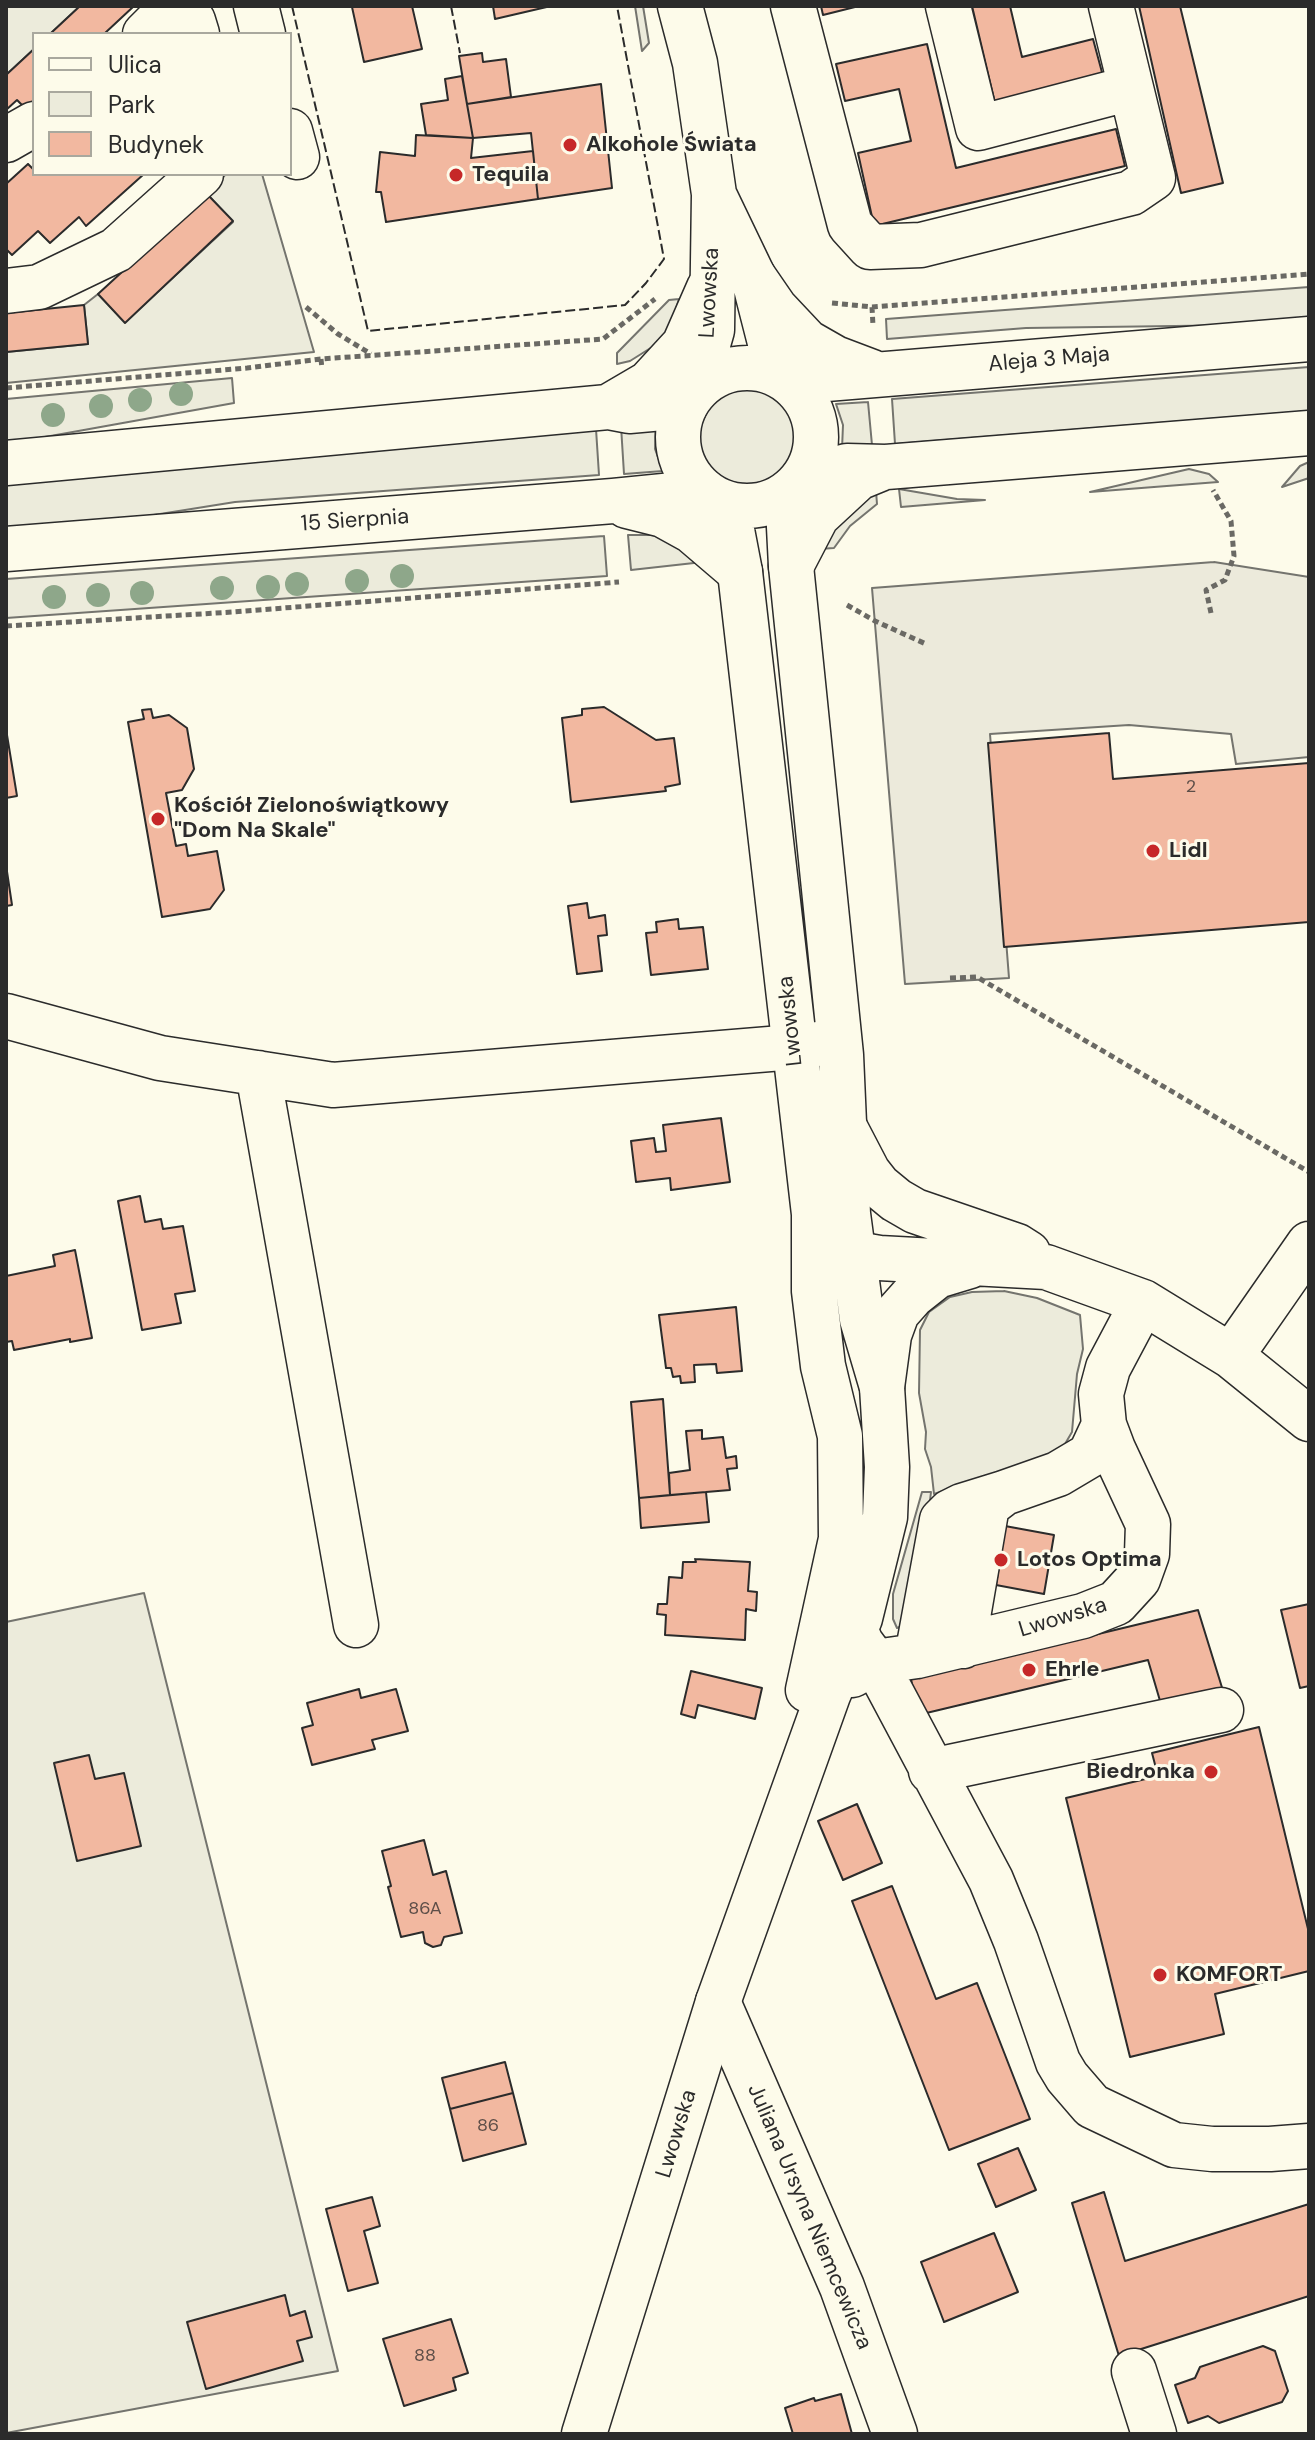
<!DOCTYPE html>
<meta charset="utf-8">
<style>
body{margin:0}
#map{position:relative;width:1315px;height:2440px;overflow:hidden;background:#fdfbea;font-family:"DM Sans",sans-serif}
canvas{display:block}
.frame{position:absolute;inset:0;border:8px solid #2b2b2b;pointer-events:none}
.legend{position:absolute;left:32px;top:32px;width:260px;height:144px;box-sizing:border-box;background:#fdfbea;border:2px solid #a9a89e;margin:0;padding:10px 14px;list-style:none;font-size:24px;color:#2b2b2b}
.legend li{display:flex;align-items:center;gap:16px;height:40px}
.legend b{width:40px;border:2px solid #a9a89e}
</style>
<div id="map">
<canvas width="1315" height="2440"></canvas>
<div class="frame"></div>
<ul class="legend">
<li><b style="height:10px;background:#fdfbea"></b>Ulica</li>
<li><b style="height:22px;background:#ecebdb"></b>Park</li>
<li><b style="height:22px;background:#f2b8a0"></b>Budynek</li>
</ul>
</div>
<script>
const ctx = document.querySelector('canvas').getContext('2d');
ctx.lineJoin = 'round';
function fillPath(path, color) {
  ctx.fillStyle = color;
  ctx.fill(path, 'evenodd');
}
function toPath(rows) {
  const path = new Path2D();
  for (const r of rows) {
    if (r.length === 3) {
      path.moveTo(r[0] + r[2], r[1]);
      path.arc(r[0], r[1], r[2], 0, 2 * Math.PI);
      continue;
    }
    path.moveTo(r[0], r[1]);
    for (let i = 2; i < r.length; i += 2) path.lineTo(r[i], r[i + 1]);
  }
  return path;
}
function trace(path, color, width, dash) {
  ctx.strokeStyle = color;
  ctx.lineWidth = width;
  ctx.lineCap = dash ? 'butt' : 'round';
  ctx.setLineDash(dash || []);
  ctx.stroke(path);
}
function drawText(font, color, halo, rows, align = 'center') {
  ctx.font = font + ' "DM Sans",sans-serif';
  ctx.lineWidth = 6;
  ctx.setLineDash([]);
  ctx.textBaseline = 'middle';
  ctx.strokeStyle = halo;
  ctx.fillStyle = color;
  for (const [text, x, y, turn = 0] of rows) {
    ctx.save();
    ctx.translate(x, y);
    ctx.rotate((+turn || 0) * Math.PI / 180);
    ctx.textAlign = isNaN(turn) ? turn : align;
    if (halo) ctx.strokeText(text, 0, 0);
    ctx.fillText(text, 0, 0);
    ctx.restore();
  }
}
const green = toPath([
 [6,6,80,6,50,34,34,34,34,49,6,75,6,6],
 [635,6,643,6,649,43,642,51,635,6],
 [226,174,262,174,314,352,6,383,6,352,88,344,84,305,98,294,125,322,233,222,207,194,226,174],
 [1309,287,1309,320,1249,325,1026,328,887,339,886,319,1309,287],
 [679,299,669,331,657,344,630,361,617,364,617,353,669,300,679,299],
 [1309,367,1309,411,895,444,892,399,1309,367],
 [232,378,234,403,6,444,6,399,232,378],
 [747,436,48],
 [868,402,872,445,842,449,843,425,836,404,868,402],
 [656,422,655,449,663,471,624,474,621,426,656,422],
 [596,429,599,475,235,502,85,526,6,533,6,484,596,429],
 [1309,462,1309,478,1282,487,1300,466,1309,462],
 [1189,469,1209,474,1218,482,1090,492,1189,469],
 [899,489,957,499,985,500,901,507,899,489],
 [876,491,877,504,850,526,834,548,819,549,827,528,876,491],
 [628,535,658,535,703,562,631,570,628,535],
 [604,536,607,576,6,618,6,579,604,536],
 [1004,1291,1037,1298,1080,1315,1083,1349,1077,1374,1072,1432,1065,1444,1056,1453,934,1494,931,1467,925,1449,926,1432,919,1393,920,1330,929,1312,950,1297,972,1292,1004,1291],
 [922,1492,931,1492,923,1560,905,1625,897,1628,893,1619,893,1594,922,1492],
 [144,1593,338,2371,6,2433,6,1622,144,1593]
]);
fillPath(green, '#ecebdb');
trace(green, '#74746e', 2);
const parking = toPath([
 [1214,562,1309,577,1309,757,1236,764,1231,734,1129,725,990,734,1009,978,905,984,872,588,1214,562]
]);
fillPath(parking, '#eceadb');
trace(parking, '#74746e', 2);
const building = toPath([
 [80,6,134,6,104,34,50,34,80,6],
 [412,6,422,49,364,62,352,7,412,6],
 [493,6,551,6,495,19,493,6],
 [821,6,859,6,823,15,821,6],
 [972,6,1010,6,1022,57,1093,39,1103,76,995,103,972,6],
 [1139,6,1180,6,1223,183,1181,193,1139,6],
 [927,44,956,168,1116,129,1125,166,874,226,858,153,911,141,899,89,845,101,836,64,927,44],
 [34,49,34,100,25,108,17,100,6,110,6,75,34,49],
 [482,53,483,62,506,59,511,97,467,104,459,56,482,53],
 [462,76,473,138,426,135,421,104,448,100,445,79,462,76],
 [601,84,612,188,538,199,531,133,473,138,467,104,601,84],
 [416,135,473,138,471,158,533,151,538,199,386,222,381,192,376,192,380,152,415,156,416,135],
 [28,164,34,170,34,174,144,174,86,226,79,217,50,243,38,231,12,255,6,249,6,184,28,164],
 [207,194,233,221,125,323,98,294,207,194],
 [84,305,88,344,6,352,6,313,84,305],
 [604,707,656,740,674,738,680,784,665,787,666,791,571,802,562,718,582,715,582,709,604,707],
 [151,709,153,718,169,715,187,728,194,769,182,790,166,793,176,846,186,844,188,856,217,851,224,890,210,909,162,917,128,722,144,719,142,710,151,709],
 [6,729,17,796,6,798,6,729],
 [1109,733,1113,779,1309,763,1309,922,1004,947,988,743,1109,733],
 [6,865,12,905,6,906,6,865],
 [587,903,589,918,605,915,607,935,598,936,602,971,577,974,568,906,587,903],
 [678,919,679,929,703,927,708,969,651,975,646,933,657,932,656,922,678,919],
 [721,1118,730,1182,671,1190,670,1178,636,1182,631,1141,654,1138,656,1152,666,1151,663,1125,721,1118],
 [140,1196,145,1222,161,1219,163,1229,183,1226,195,1291,175,1294,181,1323,142,1330,118,1201,140,1196],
 [75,1250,92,1338,70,1342,70,1339,14,1350,12,1341,6,1342,6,1276,55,1266,53,1255,75,1250],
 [736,1307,742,1371,717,1373,716,1364,694,1365,695,1382,681,1383,680,1376,673,1377,671,1368,666,1368,659,1315,736,1307],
 [663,1399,670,1495,639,1498,631,1402,663,1399],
 [702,1430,702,1439,723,1437,726,1458,736,1456,737,1468,727,1469,730,1490,670,1495,669,1473,690,1470,686,1431,702,1430],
 [706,1492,709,1522,641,1528,639,1498,706,1492],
 [1005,1526,1054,1535,1044,1594,996,1585,1005,1526],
 [695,1559,750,1562,748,1591,757,1592,756,1611,746,1609,745,1640,665,1635,666,1615,657,1614,658,1604,667,1604,669,1577,682,1578,683,1562,696,1562,695,1559],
 [1309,1604,1309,1686,1300,1688,1281,1610,1309,1604],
 [1198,1610,1224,1694,1163,1711,1148,1660,918,1715,911,1679,1198,1610],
 [691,1671,762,1688,755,1719,698,1705,695,1718,681,1714,691,1671],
 [359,1689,361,1698,396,1689,408,1731,372,1740,375,1749,312,1765,302,1728,313,1725,307,1703,359,1689],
 [1259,1727,1309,1933,1309,1971,1215,1994,1224,2034,1130,2057,1066,1798,1158,1776,1152,1753,1259,1727],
 [89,1755,95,1779,124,1773,141,1846,77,1861,54,1763,89,1755],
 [857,1804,882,1863,843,1880,818,1821,857,1804],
 [424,1840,433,1875,446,1871,462,1933,444,1937,441,1945,433,1947,425,1943,423,1932,401,1937,388,1887,391,1886,382,1851,424,1840],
 [892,1886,936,1999,977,1983,1030,2119,949,2150,852,1901,892,1886],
 [505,2062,513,2093,450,2109,442,2078,505,2062],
 [513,2093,526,2144,463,2161,450,2109,513,2093],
 [1018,2148,1036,2190,996,2207,978,2164,1018,2148],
 [1104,2192,1125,2261,1309,2204,1309,2296,1119,2356,1072,2203,1104,2192],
 [372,2197,380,2226,364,2231,378,2283,348,2291,326,2209,372,2197],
 [994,2233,1018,2292,944,2322,921,2262,994,2233],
 [285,2295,290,2316,305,2311,312,2337,297,2341,303,2361,206,2389,187,2322,285,2295],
 [451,2319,468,2373,453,2378,456,2390,404,2406,383,2339,451,2319],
 [1263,2346,1275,2351,1288,2391,1282,2402,1219,2423,1208,2416,1188,2423,1175,2385,1195,2378,1200,2367,1263,2346],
 [841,2394,852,2434,793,2434,785,2408,814,2398,815,2401,841,2394]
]);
fillPath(building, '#f2b8a0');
trace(building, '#2b2b2b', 2);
const minor = toPath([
 [256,6,263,34],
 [793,6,850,225,870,247,921,245,1131,193,1153,178,1111,6],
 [948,6,978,128,1131,88],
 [145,34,155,24,193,21,197,34],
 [290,131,297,157],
 [6,140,34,124],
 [753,276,775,308,807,342,835,358,872,372],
 [6,291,39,287,116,250,201,174],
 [790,382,1309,339],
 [608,407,649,383,684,345,709,288],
 [6,463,608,407,629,411,685,406],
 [804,478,847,466,886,467,1309,433],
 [627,506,663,515,692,531,740,572],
 [6,549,613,501,704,492],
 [791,566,817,516,858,478,880,469],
 [6,1016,160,1058,333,1085,794,1047,833,1042],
 [258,1073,356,1625],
 [843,1124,868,1172,879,1186,896,1200,915,1211,1017,1246,1028,1253],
 [816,1247,879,1258,1046,1267,1143,1302,1231,1356,1309,1419],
 [1231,1356,1309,1244],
 [882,1387,889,1335,897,1313,913,1295,937,1276,970,1266],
 [849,1600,855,1629,861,1643,875,1662,991,1880,1016,1941,1058,2062,1067,2077,1092,2106,1174,2145,1212,2149,1270,2149,1309,2146],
 [963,1646,987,1506,1004,1493,1058,1474,1090,1455,1104,1425],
 [917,1656,942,1520,950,1512,962,1506,1004,1493],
 [852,1675,875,1662,917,1656,1083,1616,1116,1603,1138,1579,1147,1554,1148,1524,1113,1449,1104,1425,1101,1394,1108,1368,1143,1302],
 [931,1771,1221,1710],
 [718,2002,842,2287,895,2434],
 [1134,2371,1154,2434]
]);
const major = toPath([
 [680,6,695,63,714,194,712,330,695,390],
 [716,199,753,276,778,374],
 [747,437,69],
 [727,504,740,572,814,1214,814,1291,823,1366,840,1436,841,1539,808,1690],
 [584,2434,718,2002,828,1695,860,1618,885,1517,887,1467,882,1387,862,1319,848,1214,841,1055,791,566,789,527,792,490]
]);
trace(minor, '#2b2b2b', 47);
trace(major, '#2b2b2b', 47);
trace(toPath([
 [832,303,872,307,1309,274],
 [306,307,338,334,371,354],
 [872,307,873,326],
 [321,359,322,369],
 [6,388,247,368,321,359,603,339,655,299],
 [847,605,875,621,926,644],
 [1211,613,1206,590,1225,580,1234,556,1231,521,1213,490],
 [6,626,232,612,619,582],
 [950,978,977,977,1309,1172]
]), '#6a6964', 5, [6, 4]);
trace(minor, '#fdfbea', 44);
trace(major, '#fdfbea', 44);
trace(toPath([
 [292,6,368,331,625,305,646,283,664,259,617,6],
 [451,6,460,53]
]), '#2b2b2b', 2, [10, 4]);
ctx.fillStyle = '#8ea78a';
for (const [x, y] of [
 [181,394],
 [140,400],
 [101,406],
 [53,415],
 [402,576],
 [357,581],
 [297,584],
 [268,587],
 [222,588],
 [142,593],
 [98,595],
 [54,597]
]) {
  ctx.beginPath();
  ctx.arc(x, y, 12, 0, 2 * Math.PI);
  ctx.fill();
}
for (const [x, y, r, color] of [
 [570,145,8,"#c62828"],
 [456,175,8,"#c62828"],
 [158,819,8,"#c62828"],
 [1153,851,8,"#c62828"],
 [1001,1560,8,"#c62828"],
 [1029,1670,8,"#c62828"],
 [1211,1772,8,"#c62828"],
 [1160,1975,8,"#c62828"]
]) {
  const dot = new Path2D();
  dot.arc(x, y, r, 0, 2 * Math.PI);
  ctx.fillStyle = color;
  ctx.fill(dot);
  trace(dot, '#fdfbea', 3);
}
drawText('18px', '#5d4e48', null, [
 ["2",1191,787],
 ["86A",425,1909],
 ["86",488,2126],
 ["88",425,2356]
]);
drawText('bold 22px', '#2b2b2b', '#fdfbea', [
 ["Alkohole Świata",586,145],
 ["Tequila",472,175],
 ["Kościół Zielonoświątkowy",174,806],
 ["\"Dom Na Skale\"",174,831],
 ["Lidl",1169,851],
 ["Lotos Optima",1017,1560],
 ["Ehrle",1045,1670],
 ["Biedronka",1195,1772,"right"],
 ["KOMFORT",1176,1975]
], 'left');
drawText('22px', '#2b2b2b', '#fdfbea', [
 ["Lwowska",710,293,-87],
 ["Aleja 3 Maja",1049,360,-5],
 ["15 Sierpnia",355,521,-4],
 ["Lwowska",791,1021,-96],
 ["Lwowska",1063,1618,-17],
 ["Lwowska",677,2134,-73],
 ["Juliana Ursyna Niemcewicza",809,2217,67]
]);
</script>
